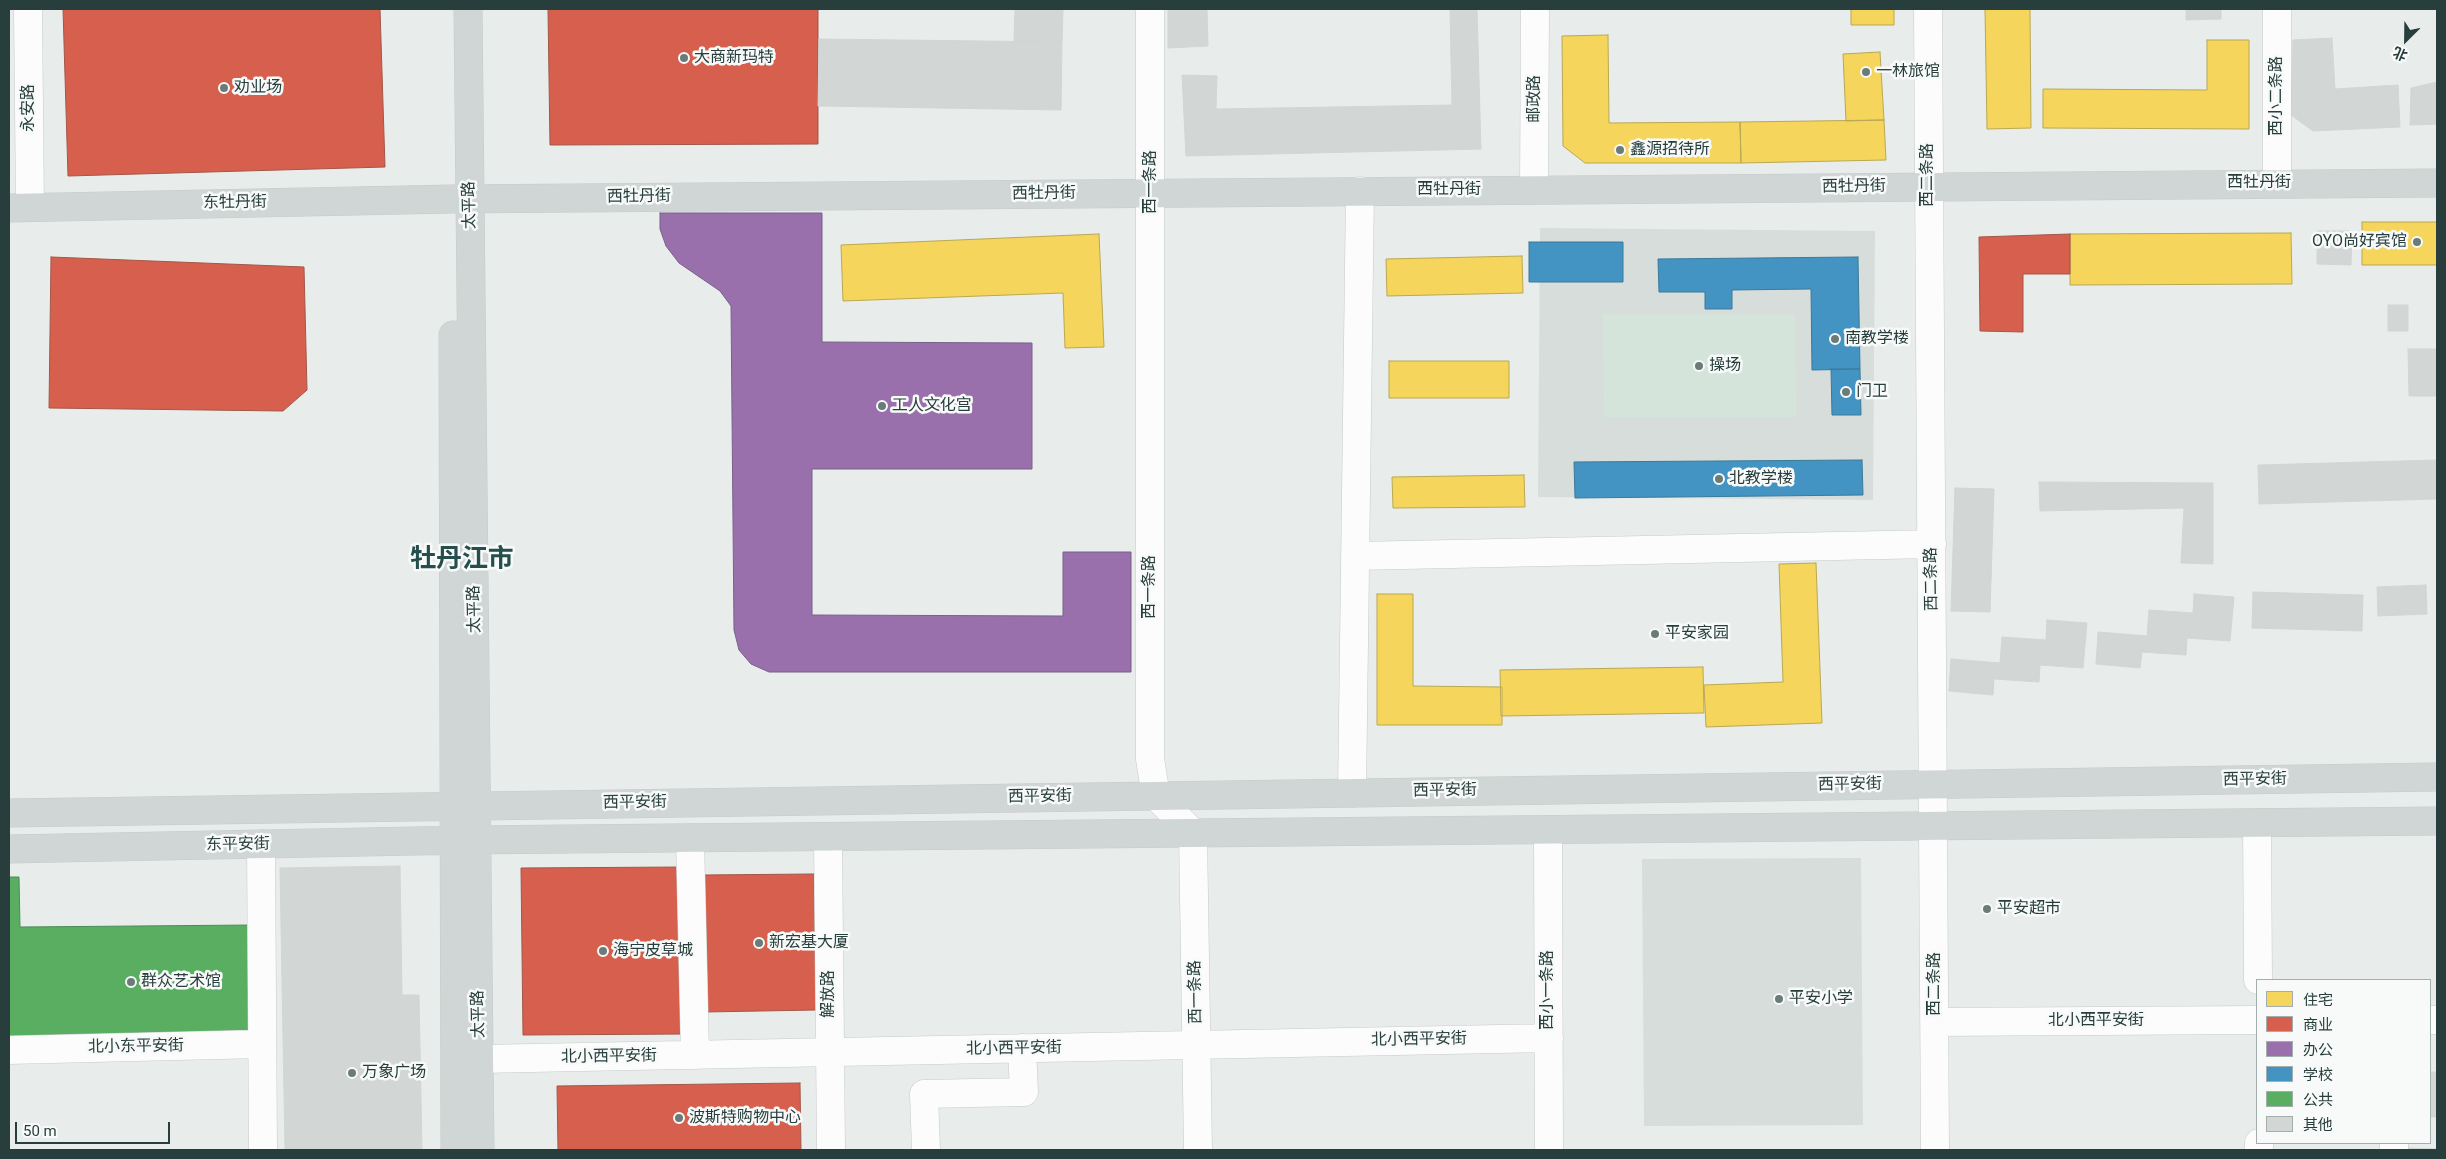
<!DOCTYPE html>
<meta charset="utf-8">
<style>
body{margin:0}
#map{position:relative;width:2446px;height:1159px;overflow:hidden;background:#e8edeb;font-family:Roboto,"Noto Sans SC",sans-serif}
canvas{display:block}
.frame{position:absolute;inset:0;border:10px solid #273e3c;pointer-events:none}
.legend{position:absolute;left:2256px;top:979px;width:175px;height:165px;box-sizing:border-box;background:#f7faf9;border:1px solid #a4afad;margin:0;padding:6px 9px;list-style:none;font-size:15px;color:#273e3c}
.legend li{display:flex;align-items:center;gap:10px;height:25px}
.legend b{width:25px;border:1px solid #a4afad}
.north{position:absolute;left:2381px;top:15px;width:50px;height:50px;-webkit-text-stroke:4px #f7faf9;paint-order:stroke;rotate:203deg;font-size:14px;font-weight:700;line-height:20px;text-align:center;color:#273e3c}
.north::after{content:'';display:block;margin:auto;width:18px;height:22px;background:#273e3c;clip-path:polygon(50% 0,100% 100%,50% 72%,0 100%)}
.scale{position:absolute;left:15px;top:1122px;width:155px;height:22px;box-sizing:border-box;border:2px solid #273e3c;border-top:0;padding-left:6px;font-size:15px;line-height:18px;white-space:nowrap;color:#273e3c;-webkit-text-stroke:4px #f7faf9;paint-order:stroke}
</style>
<div id="map">
<canvas width="2446" height="1159"></canvas>
<div class="frame"></div>
<ul class="legend">
<li><b style="height:14px;background:#f6d55c"></b>住宅</li>
<li><b style="height:14px;background:#d6604d"></b>商业</li>
<li><b style="height:14px;background:#9970ab"></b>办公</li>
<li><b style="height:14px;background:#4393c3"></b>学校</li>
<li><b style="height:14px;background:#5aae61"></b>公共</li>
<li><b style="height:14px;background:#d2d6d5"></b>其他</li>
</ul>
<div class="north">北</div>
<div class="scale">50 m</div>
</div>
<script>
const ctx = document.querySelector('canvas').getContext('2d');
ctx.lineJoin = 'round';
function fillPath(path, color) {
  ctx.fillStyle = color;
  ctx.fill(path, 'evenodd');
}
function toPath(rows) {
  const path = new Path2D();
  for (const r of rows) {
    path.moveTo(r[0], r[1]);
    for (let i = 2; i < r.length; i += 2) path.lineTo(r[i], r[i + 1]);
  }
  return path;
}
function trace(path, color, width, dash) {
  ctx.strokeStyle = color;
  ctx.lineWidth = width;
  ctx.lineCap = dash ? 'butt' : 'round';
  ctx.setLineDash(dash || []);
  ctx.stroke(path);
}
function drawText(font, color, halo, rows, align = 'center') {
  ctx.font = font + ' Roboto,"Noto Sans SC",sans-serif';
  ctx.lineWidth = 5;
  ctx.setLineDash([]);
  ctx.textBaseline = 'middle';
  ctx.strokeStyle = halo;
  ctx.fillStyle = color;
  for (const [text, x, y, turn = 0] of rows) {
    ctx.save();
    ctx.translate(x, y);
    ctx.rotate((+turn || 0) * Math.PI / 180);
    ctx.textAlign = isNaN(turn) ? turn : align;
    if (halo) ctx.strokeText(text, 0, 0);
    ctx.fillText(text, 0, 0);
    ctx.restore();
  }
}
fillPath(toPath([
 [1540,228,1875,231,1873,500,1538,497],
 [1861,858,1863,1125,1644,1126,1642,859]
]), '#d7dddb');
fillPath(toPath([
 [1603,314,1795,314,1796,417,1604,417]
]), '#d4e4db');
const homes = toPath([
 [1851,9,1894,9,1894,25,1851,25,1851,9],
 [1985,9,2030,9,2031,128,1987,129,1985,9],
 [1608,35,1609,123,1740,122,1741,163,1585,163,1563,146,1562,36,1608,35],
 [2207,40,2249,40,2249,129,2043,128,2043,89,2207,90,2207,40],
 [1880,52,1884,120,1846,121,1843,54,1880,52],
 [1884,120,1886,160,1741,163,1740,122,1884,120],
 [2362,222,2437,222,2437,265,2362,265,2362,222],
 [2291,233,2292,284,2070,285,2070,234,2291,233],
 [1099,234,1104,347,1065,348,1063,293,843,301,841,245,1099,234],
 [1522,256,1523,293,1387,296,1386,259,1522,256],
 [1389,361,1509,361,1509,398,1389,398,1389,361],
 [1524,475,1525,507,1393,508,1392,477,1524,475],
 [1816,563,1822,723,1706,727,1704,685,1783,682,1779,564,1816,563],
 [1377,594,1413,594,1413,686,1502,687,1502,725,1377,725,1377,594],
 [1703,667,1704,713,1501,716,1500,670,1703,667]
]);
fillPath(homes, '#f6d55c');
trace(homes, '#b8a852', 1);
const shops = toPath([
 [63,9,380,9,385,167,68,176,63,9],
 [548,9,818,9,818,144,550,145,548,9],
 [2070,234,2070,274,2023,274,2023,332,1980,331,1979,237,2070,234],
 [51,257,304,267,307,390,283,411,49,408,51,257],
 [683,867,685,1034,523,1035,521,868,683,867],
 [814,874,816,1010,705,1012,703,875,814,874],
 [800,1083,801,1150,558,1150,557,1086,800,1083]
]);
fillPath(shops, '#d6604d');
trace(shops, '#a25648', 1);
const offices = toPath([
 [660,213,822,213,822,342,1032,343,1032,469,812,469,812,615,1063,616,1063,552,1131,552,1131,672,769,672,751,664,739,650,734,630,731,306,720,291,679,263,666,246,660,229,660,213]
]);
fillPath(offices, '#9970ab');
trace(offices, '#77618a', 1);
const schools = toPath([
 [1529,242,1623,242,1623,282,1529,282,1529,242],
 [1858,257,1860,369,1812,370,1811,289,1732,290,1732,309,1705,309,1705,292,1659,292,1658,259,1858,257],
 [1831,369,1860,369,1861,415,1832,415,1831,369],
 [1862,460,1863,495,1575,498,1574,462,1862,460]
]);
fillPath(schools, '#4393c3');
trace(schools, '#3b7a9a', 1);
const public = toPath([
 [9,877,19,877,20,927,253,925,254,1037,9,1039,9,877]
]);
fillPath(public, '#5aae61');
trace(public, '#4b8c56', 1);
const building = toPath([
 [1015,9,1063,9,1062,42,1014,41,1015,9],
 [1168,9,1207,9,1208,46,1168,48,1168,9],
 [1450,9,1477,9,1481,149,1186,156,1182,75,1217,76,1216,109,1452,105,1450,9],
 [2186,9,2221,9,2221,19,2186,20,2186,9],
 [2332,38,2335,89,2398,85,2400,127,2313,131,2291,115,2293,40,2332,38],
 [819,39,1062,42,1061,110,818,106,819,39],
 [2437,82,2437,124,2410,125,2411,88,2437,82],
 [2317,231,2352,231,2351,265,2317,264,2317,231],
 [2388,305,2408,305,2408,331,2388,331,2388,305],
 [2408,349,2437,349,2437,396,2409,396,2408,349],
 [2437,460,2437,499,2259,504,2258,465,2437,460],
 [2039,482,2213,483,2213,564,2181,563,2184,508,2040,511,2039,482],
 [1955,488,1994,489,1990,612,1951,611,1955,488],
 [2426,585,2427,614,2378,616,2377,587,2426,585],
 [2253,592,2363,595,2362,631,2252,628,2253,592],
 [2194,594,2234,597,2230,641,2187,638,2186,655,2142,652,2140,668,2096,664,2098,632,2147,636,2149,610,2193,613,2194,594],
 [2047,620,2087,623,2083,668,2040,665,2039,682,1994,679,1993,695,1949,691,1951,659,2000,663,2002,637,2046,640,2047,620],
 [400,866,402,995,419,995,422,1150,285,1150,280,868,400,866],
 [2430,1072,2437,1072,2437,1117,2430,1117,2430,1072],
 [2407,1148,2437,1149,2437,1150,2407,1150,2407,1148]
]);
fillPath(building, '#d2d6d5');
trace(building, '#d1d6d4', 1);
const minor = toPath([
 [28,9,30,207],
 [1150,9,1150,759,1156,796,1193,833,1198,1150],
 [1928,9,1935,1150],
 [2277,9,2277,183],
 [1534,190,1535,9],
 [1355,556,1932,544],
 [1352,793,1360,191],
 [2257,823,2258,980],
 [1548,830,1549,1150],
 [828,837,831,1150],
 [690,838,695,1055],
 [261,844,263,1150],
 [2430,1020,2437,1020],
 [1935,1022,2257,1020],
 [9,1050,262,1044],
 [480,1059,1549,1038],
 [2259,1143,2259,1150],
 [926,1150,924,1094,1024,1092,1022,1048],
 [2394,1150,2394,1143]
]);
const major = toPath([
 [468,9,480,1150],
 [9,208,453,199,2437,183],
 [453,335,455,1150],
 [9,813,2437,777],
 [9,849,466,840,2437,821]
]);
trace(minor, '#c5cac8', 29);
trace(major, '#c4cbc9', 29);
trace(minor, '#fcfcfc', 28);
trace(major, '#d0d6d6', 28);
for (const [x, y, r, color] of [
 [684,58,5,"#6b7b79"],
 [1866,72,5,"#6b7b79"],
 [224,88,5,"#6b7b79"],
 [1620,150,5,"#6b7b79"],
 [2417,242,5,"#6b7b79"],
 [1835,339,5,"#6b7b79"],
 [1699,366,5,"#6b7b79"],
 [1846,392,5,"#6b7b79"],
 [882,406,5,"#6b7b79"],
 [1719,479,5,"#6b7b79"],
 [1655,634,5,"#6b7b79"],
 [1987,909,5,"#6b7b79"],
 [759,943,5,"#6b7b79"],
 [603,951,5,"#6b7b79"],
 [131,982,5,"#6b7b79"],
 [1779,999,5,"#6b7b79"],
 [352,1073,5,"#6b7b79"],
 [679,1118,5,"#6b7b79"]
]) {
  const dot = new Path2D();
  dot.arc(x, y, r, 0, 2 * Math.PI);
  ctx.fillStyle = color;
  ctx.fill(dot);
  trace(dot, '#f7faf9', 2);
}
drawText('16px', '#273e3c', '#f7faf9', [
 ["大商新玛特",694,58],
 ["一林旅馆",1876,72],
 ["劝业场",234,88],
 ["鑫源招待所",1630,150],
 ["OYO尚好宾馆",2407,242,"right"],
 ["南教学楼",1845,339],
 ["操场",1709,366],
 ["门卫",1856,392],
 ["工人文化宫",892,406],
 ["北教学楼",1729,479],
 ["平安家园",1665,634],
 ["平安超市",1997,909],
 ["新宏基大厦",769,943],
 ["海宁皮草城",613,951],
 ["群众艺术馆",141,982],
 ["平安小学",1789,999],
 ["万象广场",362,1073],
 ["波斯特购物中心",689,1118]
], 'left');
drawText('16px', '#273e3c', '#f7faf9', [
 ["西小二条路",2277,96,-90],
 ["邮政路",1535,99,-90],
 ["永安路",29,108,-90],
 ["西二条路",1928,175,-90],
 ["西一条路",1151,182,-90],
 ["西牡丹街",2259,183],
 ["西牡丹街",1854,187,-1],
 ["西牡丹街",1449,190],
 ["西牡丹街",1044,194,-1],
 ["西牡丹街",639,197,-1],
 ["东牡丹街",235,203,-1],
 ["太平路",470,205,-91],
 ["西二条路",1932,579,-91],
 ["西一条路",1150,587,-90],
 ["太平路",475,609,-91],
 ["西平安街",2255,780,-1],
 ["西平安街",1850,785,-1],
 ["西平安街",1445,791,-1],
 ["西平安街",1040,797,-1],
 ["西平安街",635,803,-1],
 ["东平安街",238,845,-1],
 ["西二条路",1935,984,-90],
 ["西小一条路",1548,990,-90],
 ["西一条路",1196,992,-91],
 ["解放路",829,994,-90],
 ["太平路",479,1014,-91],
 ["北小西平安街",2096,1021],
 ["北小西平安街",1419,1040,-1],
 ["北小东平安街",136,1047,-1],
 ["北小西平安街",1014,1049,-1],
 ["北小西平安街",609,1057,-1]
]);
drawText('bold 26px', '#254e4c', '#f7faf9', [
 ["牡丹江市",462,560]
]);
</script>
